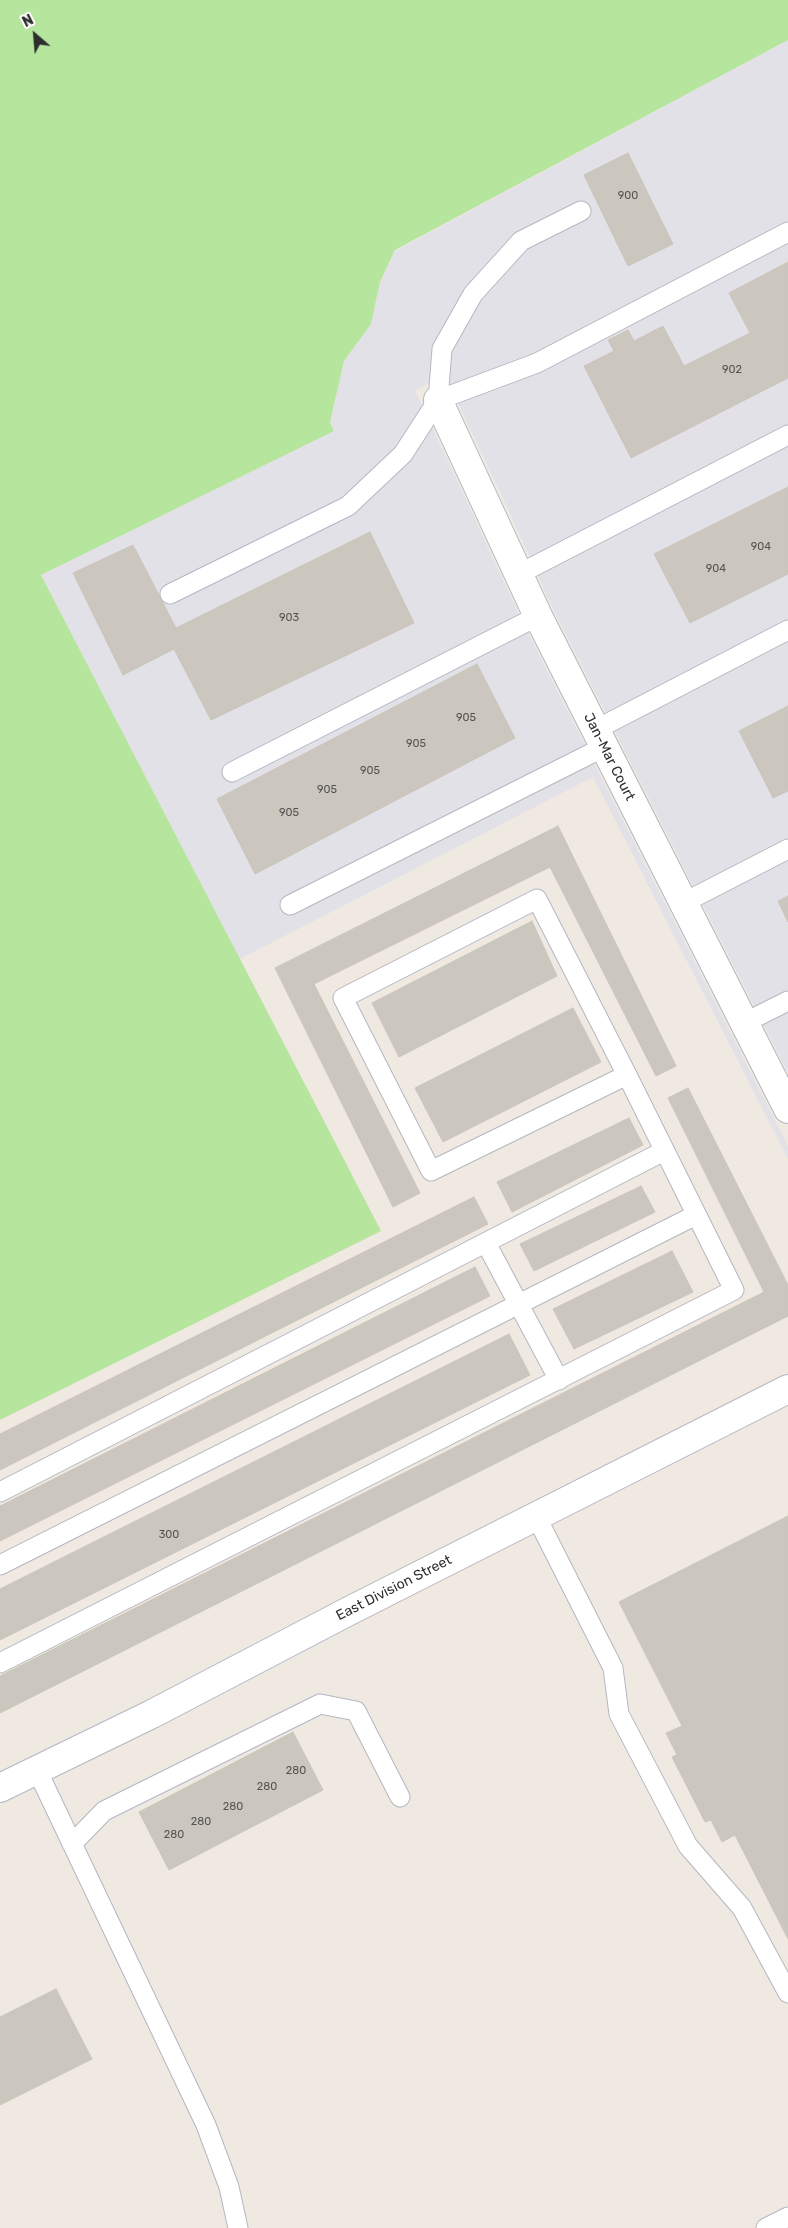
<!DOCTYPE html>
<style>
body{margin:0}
#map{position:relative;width:788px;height:2228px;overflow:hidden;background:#efe9e1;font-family:Rubik,sans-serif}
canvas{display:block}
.north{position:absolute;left:10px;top:10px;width:50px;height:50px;-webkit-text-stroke:4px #fff;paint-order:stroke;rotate:333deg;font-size:14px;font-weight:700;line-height:20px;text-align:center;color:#2e2e2e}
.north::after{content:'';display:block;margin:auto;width:18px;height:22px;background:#2e2e2e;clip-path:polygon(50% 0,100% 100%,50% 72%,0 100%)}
</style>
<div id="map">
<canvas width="788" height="2228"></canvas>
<div class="north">N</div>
</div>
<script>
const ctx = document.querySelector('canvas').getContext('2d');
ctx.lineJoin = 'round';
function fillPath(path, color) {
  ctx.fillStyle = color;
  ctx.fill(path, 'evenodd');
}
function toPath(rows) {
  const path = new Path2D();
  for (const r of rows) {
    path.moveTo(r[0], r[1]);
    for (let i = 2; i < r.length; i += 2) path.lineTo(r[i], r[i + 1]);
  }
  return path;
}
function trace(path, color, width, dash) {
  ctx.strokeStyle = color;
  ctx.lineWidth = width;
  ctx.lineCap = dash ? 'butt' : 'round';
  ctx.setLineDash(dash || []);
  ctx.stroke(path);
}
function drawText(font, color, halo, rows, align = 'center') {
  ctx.font = font + ' Rubik,sans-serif';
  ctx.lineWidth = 4.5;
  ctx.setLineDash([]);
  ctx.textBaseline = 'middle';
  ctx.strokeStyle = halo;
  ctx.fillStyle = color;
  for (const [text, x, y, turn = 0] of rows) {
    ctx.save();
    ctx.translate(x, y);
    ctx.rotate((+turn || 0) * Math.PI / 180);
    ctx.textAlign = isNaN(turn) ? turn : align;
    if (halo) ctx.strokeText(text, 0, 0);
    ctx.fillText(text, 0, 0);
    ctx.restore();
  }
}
fillPath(toPath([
 [788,40,788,1073,553,609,502,496,445,376,415,390,523,623,788,1146,788,1159,593,777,240,959,41,575,334,431,330,422,344,361,371,324,380,282,395,251]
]), '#e3e1e8');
fillPath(toPath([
 [0,0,788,0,788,40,395,250,380,282,371,324,344,361,330,422,334,431,41,575,381,1231,0,1420]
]), '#b6e59e');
const building = toPath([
 [628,153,673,244,628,266,584,175,628,153],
 [788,262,788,378,631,458,584,366,614,351,608,340,628,330,634,341,663,326,684,366,750,333,729,293,788,262],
 [788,487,788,574,690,623,654,554,788,487],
 [370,532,414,623,211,720,174,649,123,675,73,573,133,545,176,628,370,532],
 [477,664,515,738,255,874,217,799,477,664],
 [788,706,788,791,773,798,739,731,788,706],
 [558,826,676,1066,656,1076,550,867,314,984,420,1193,393,1207,275,968,558,826],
 [788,896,788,922,778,901,788,896],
 [532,921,557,976,399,1057,372,1003,532,921],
 [573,1008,601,1062,443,1142,415,1088,573,1008],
 [688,1088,788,1285,788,1316,0,1713,0,1676,764,1292,668,1098,688,1088],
 [629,1118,643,1145,512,1212,497,1182,629,1118],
 [641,1186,655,1212,534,1271,520,1244,641,1186],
 [474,1197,488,1224,0,1470,0,1434,474,1197],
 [672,1251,693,1292,574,1349,553,1309,672,1251],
 [475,1267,490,1296,0,1541,0,1506,475,1267],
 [509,1334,530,1375,0,1640,0,1589,509,1334],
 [788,1516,788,1939,735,1835,722,1842,711,1820,705,1822,672,1757,677,1755,666,1733,682,1726,619,1602,788,1516],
 [293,1732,323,1790,169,1870,139,1812,293,1732],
 [56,1989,92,2059,0,2105,0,2017,56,1989]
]);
fillPath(building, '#cbc7bf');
trace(building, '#cbc5ba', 1);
const lane = toPath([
 [438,400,537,363,788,232],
 [519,574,788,435],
 [170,594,348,506,403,454,438,400,442,349,473,294,521,241,581,211],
 [595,730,788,630],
 [232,772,538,616],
 [683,903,788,849],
 [290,905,604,747],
 [744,1023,788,1001],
 [486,1243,559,1380],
 [0,1492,664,1151],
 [536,1516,613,1668,619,1714,688,1846,742,1908,788,1993],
 [0,1565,696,1215],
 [0,1663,734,1290,627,1075,537,899,343,998,431,1171,627,1075],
 [37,1770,206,2125,229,2187,238,2228],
 [72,1844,104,1811,320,1704,356,1711,400,1797],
 [766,2228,788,2217]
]);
const street = toPath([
 [438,400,538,616,788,1109]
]);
const secondary = toPath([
 [0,1788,152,1714,349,1611,788,1389]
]);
trace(lane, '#b4b7c1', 21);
trace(street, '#b4b7c1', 30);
trace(secondary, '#b4b7c1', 30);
trace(lane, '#fff', 19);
trace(street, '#fff', 28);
trace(secondary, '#fff', 28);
drawText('11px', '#555452', null, [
 ["900",628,196],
 ["902",732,370],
 ["904",761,547],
 ["904",716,569],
 ["903",289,618],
 ["905",466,718],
 ["905",416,744],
 ["905",370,771],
 ["905",327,790],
 ["905",289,813],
 ["300",169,1535],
 ["280",296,1771],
 ["280",267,1787],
 ["280",233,1807],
 ["280",201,1822],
 ["280",174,1835]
]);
drawText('14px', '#2e2e2e', '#fff', [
 ["Jan-Mar Court",609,757,63],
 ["East Division Street",394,1588,-27]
]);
</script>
